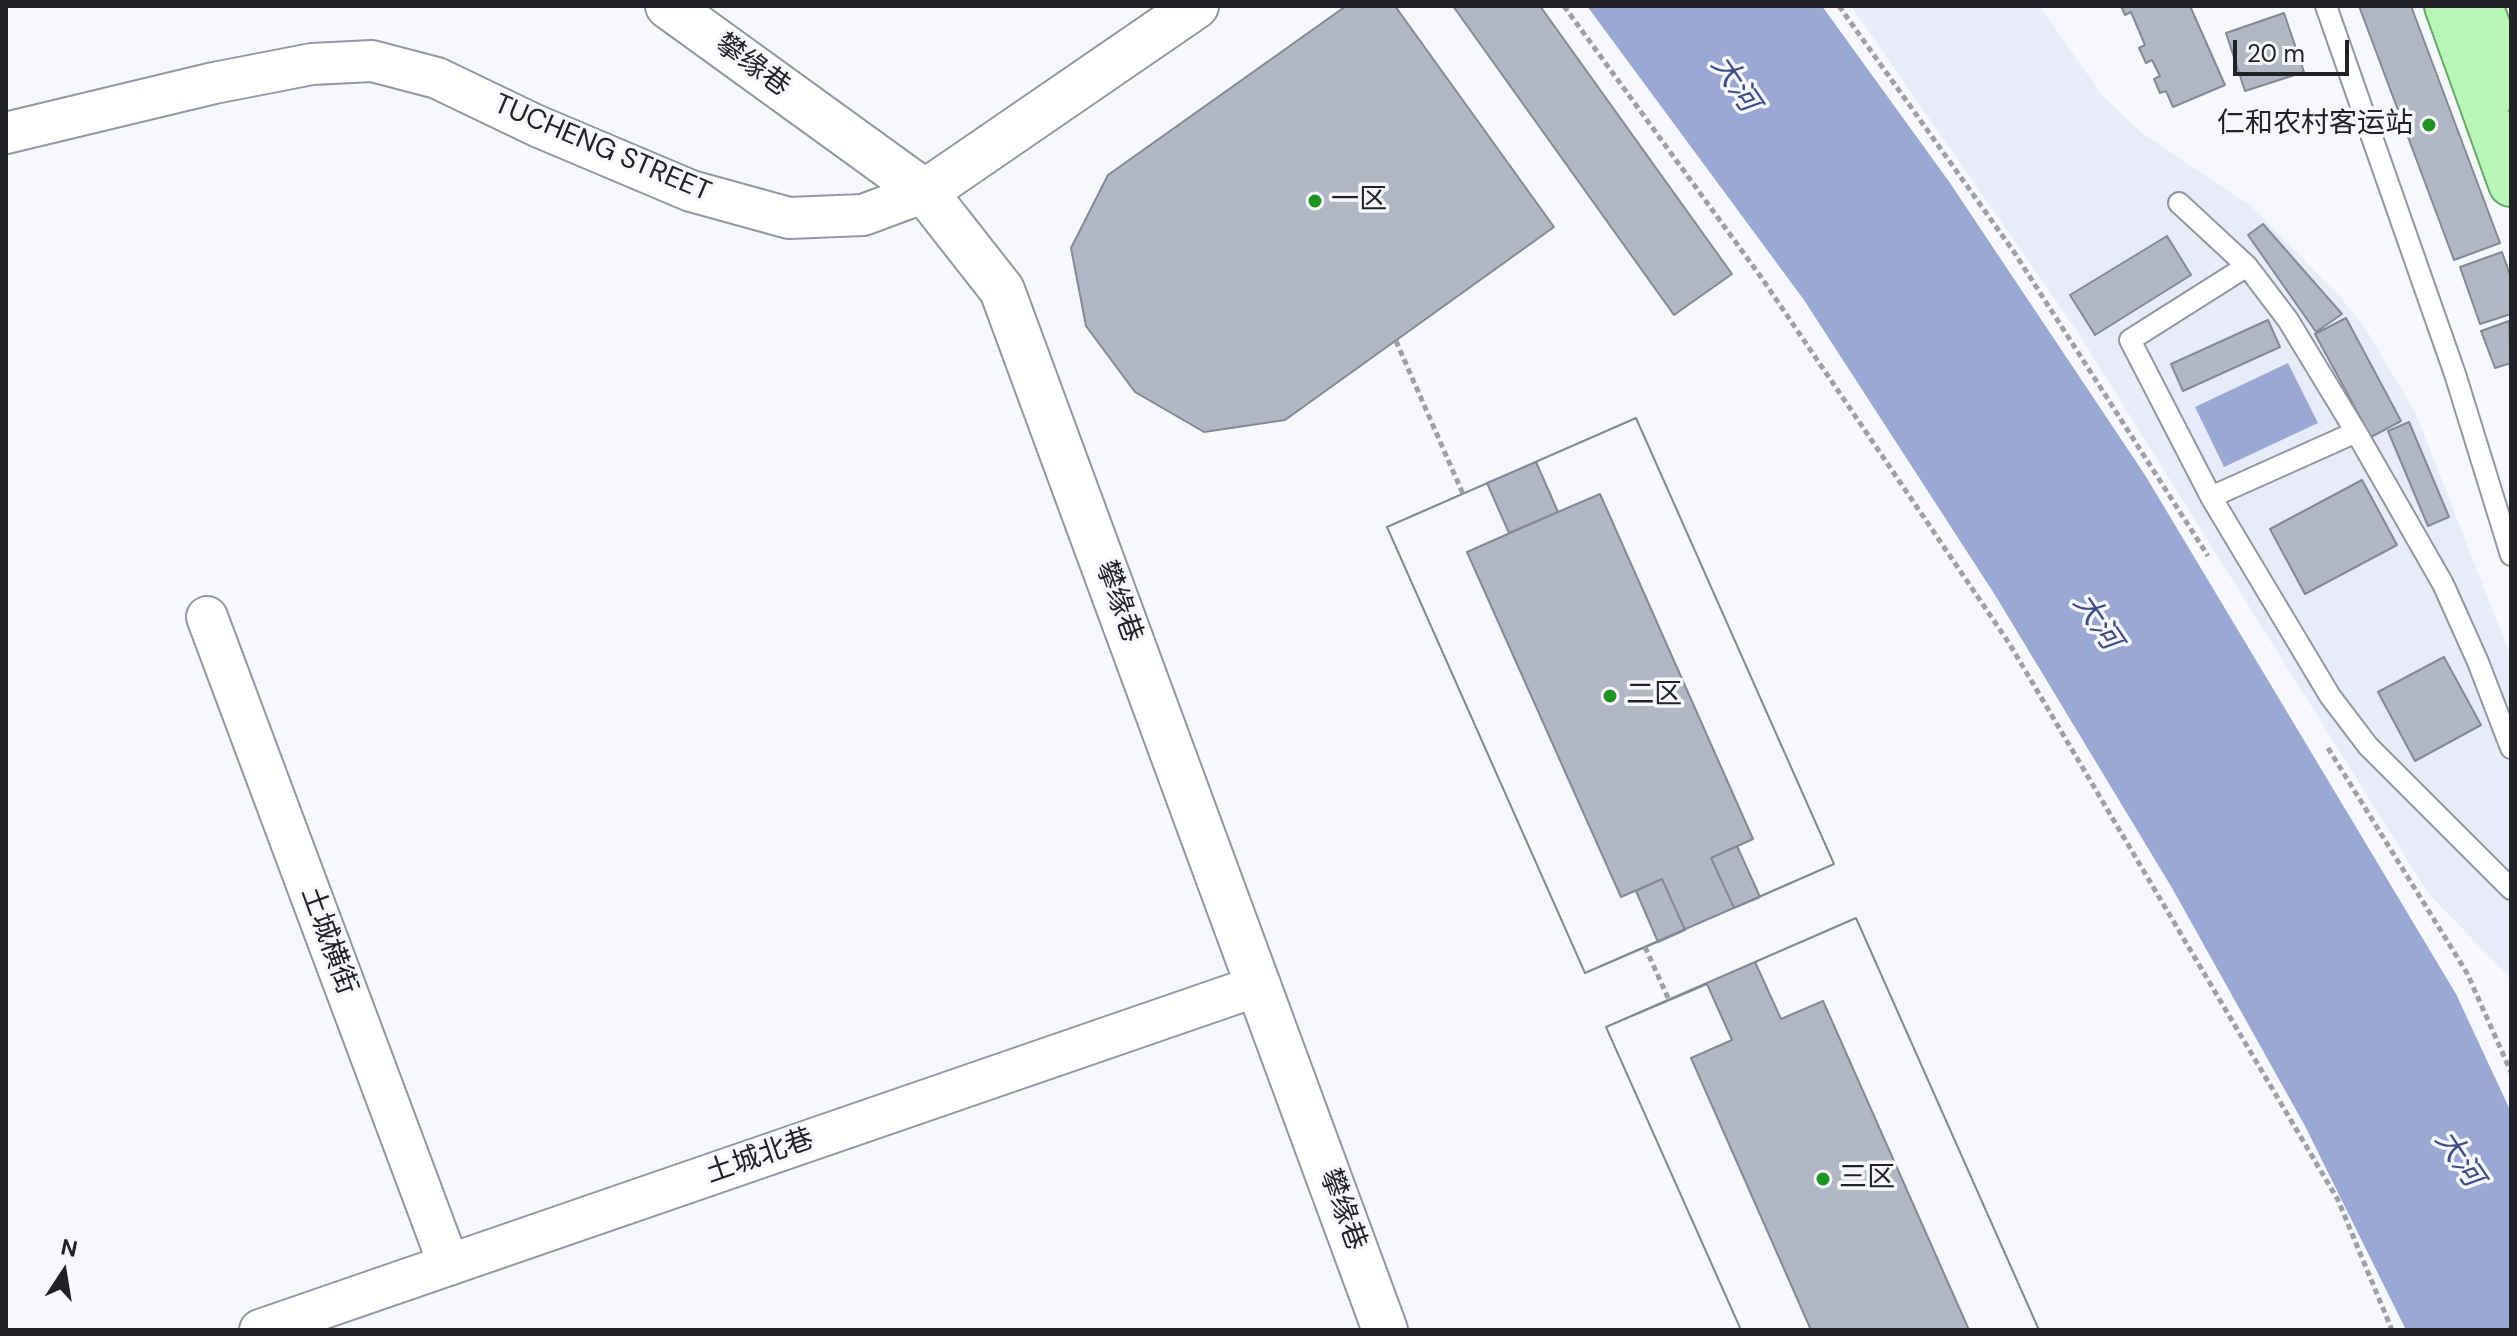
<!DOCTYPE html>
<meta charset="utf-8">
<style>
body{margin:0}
#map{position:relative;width:2517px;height:1336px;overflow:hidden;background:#f6f8fe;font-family:"DM Sans",sans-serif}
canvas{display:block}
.frame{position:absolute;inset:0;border:8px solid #202227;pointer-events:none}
.north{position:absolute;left:24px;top:1232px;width:80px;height:80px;-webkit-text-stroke:6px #f6f8fe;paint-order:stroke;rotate:12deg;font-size:22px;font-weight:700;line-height:32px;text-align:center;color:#202227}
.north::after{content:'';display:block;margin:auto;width:28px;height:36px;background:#202227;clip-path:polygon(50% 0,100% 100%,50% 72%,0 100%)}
.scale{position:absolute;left:2233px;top:40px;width:116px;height:36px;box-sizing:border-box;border:4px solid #202227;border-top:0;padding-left:10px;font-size:24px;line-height:28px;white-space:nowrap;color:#202227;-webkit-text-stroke:6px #f6f8fe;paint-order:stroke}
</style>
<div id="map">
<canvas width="2517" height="1336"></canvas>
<div class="frame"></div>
<div class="north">N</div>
<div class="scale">20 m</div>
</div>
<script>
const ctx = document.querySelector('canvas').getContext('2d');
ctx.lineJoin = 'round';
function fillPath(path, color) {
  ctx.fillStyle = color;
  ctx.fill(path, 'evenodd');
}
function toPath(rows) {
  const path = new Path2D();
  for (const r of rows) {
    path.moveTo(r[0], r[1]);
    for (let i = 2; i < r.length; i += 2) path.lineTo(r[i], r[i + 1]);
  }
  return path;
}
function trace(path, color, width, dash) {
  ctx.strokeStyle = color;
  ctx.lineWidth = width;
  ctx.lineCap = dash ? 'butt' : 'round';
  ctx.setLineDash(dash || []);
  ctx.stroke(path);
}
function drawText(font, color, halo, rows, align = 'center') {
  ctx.font = font + ' "DM Sans","Noto Sans SC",sans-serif';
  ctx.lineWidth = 7;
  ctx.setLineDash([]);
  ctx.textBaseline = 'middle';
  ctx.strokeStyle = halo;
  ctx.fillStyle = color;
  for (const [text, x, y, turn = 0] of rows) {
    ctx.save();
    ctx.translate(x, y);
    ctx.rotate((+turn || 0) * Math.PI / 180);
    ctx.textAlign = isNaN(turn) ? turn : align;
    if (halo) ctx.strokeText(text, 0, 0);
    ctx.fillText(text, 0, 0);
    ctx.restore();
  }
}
fillPath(toPath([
 [1851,6,2039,6,2103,96,2142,133,2251,206,2343,300,2367,331,2416,414,2511,657,2511,979,2428,893,2077,331]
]), '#e8ecf8');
fillPath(toPath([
 [1587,6,1822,6,1950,183,2145,475,2456,994,2511,1112,2511,1330,2406,1330,2305,1126,2172,888,1995,595,1804,300],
 [2288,363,2318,423,2224,467,2195,407]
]), '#9aa8d4');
const building = toPath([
 [1346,6,1395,6,1554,227,1285,420,1204,432,1135,392,1086,326,1071,248,1108,175,1346,6],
 [1453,6,1540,6,1732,274,1674,315,1453,6],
 [2121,6,2190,6,2225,85,2173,107,2166,91,2160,93,2154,79,2160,76,2152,60,2146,63,2139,48,2145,45,2131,12,2125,15,2121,6],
 [2359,6,2411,6,2500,243,2454,260,2359,6],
 [2284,13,2304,72,2245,91,2226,33,2284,13],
 [2263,224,2342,314,2316,332,2248,235,2263,224],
 [2167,236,2191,275,2095,335,2070,295,2167,236],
 [2502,252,2511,278,2511,314,2480,324,2460,267,2502,252],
 [2346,318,2401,421,2371,437,2315,334,2346,318],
 [2268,320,2280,347,2183,391,2171,364,2268,320],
 [2509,321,2511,363,2495,368,2481,331,2509,321],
 [1636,418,1834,864,1585,973,1387,527,1636,418],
 [1636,418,1834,864,1734,908,1711,858,1753,839,1600,494,1558,512,1467,552,1621,897,1662,879,1685,930,1585,973,1387,527,1636,418],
 [2409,422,2449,517,2428,526,2388,431,2409,422],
 [1536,462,1558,512,1509,533,1487,483,1536,462],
 [2362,480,2397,545,2305,594,2270,529,2362,480],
 [2444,657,2481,725,2415,761,2378,692,2444,657],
 [1737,846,1760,897,1734,908,1711,858,1737,846],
 [1662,879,1685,930,1658,942,1636,891,1662,879],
 [1856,918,2039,1330,1741,1330,1606,1027,1856,918],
 [1856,918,2039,1330,1969,1330,1823,1001,1781,1019,1755,962,1856,918],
 [1707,984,1732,1040,1691,1058,1811,1330,1741,1330,1606,1027,1707,984]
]);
fillPath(building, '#b2b7c4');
trace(building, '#858996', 2);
const lane = toPath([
 [2326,6,2455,374,2511,555],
 [2179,203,2247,266,2288,320,2356,432,2443,584,2478,662,2511,748],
 [2247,266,2130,340,2211,497,2330,696,2368,746,2511,889],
 [2211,497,2356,432]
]);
const street = toPath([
 [6,133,214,83,312,64,372,61,437,78,537,126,691,191,789,218,863,215,925,192],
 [207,617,449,1265],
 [260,1330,1260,985]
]);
const secondary = toPath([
 [668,6,925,192,1002,290,1385,1330],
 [925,192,1196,6]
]);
const primary = toPath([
 [2447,6,2511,184],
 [2480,6,2511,88]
]);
trace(lane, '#9397a3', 24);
trace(street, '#9397a3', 44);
trace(secondary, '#9397a3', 48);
trace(primary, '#65a765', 48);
trace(toPath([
 [1564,6,1761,277,2009,643,2338,1200,2392,1330],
 [1839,6,2014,252,2208,556],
 [1396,341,1463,494],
 [2328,748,2467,973,2511,1072],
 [1645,947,1669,1000]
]), '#9ea0a5', 5, [6, 4]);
trace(lane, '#fff', 20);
trace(street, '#fff', 40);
trace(secondary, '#fff', 44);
trace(primary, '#b9f5b6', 44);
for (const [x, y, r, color] of [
 [2429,125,8,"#1d9321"],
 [1315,201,8,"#1d9321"],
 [1610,696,8,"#1d9321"],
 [1823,1179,8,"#1d9321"]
]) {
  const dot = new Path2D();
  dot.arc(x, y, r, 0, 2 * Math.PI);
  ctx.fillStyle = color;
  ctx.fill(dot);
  trace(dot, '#f6f8fe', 3);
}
drawText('28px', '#202227', '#f6f8fe', [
 ["攀缘巷",752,66,36],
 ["TUCHENG STREET",602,149,23],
 ["攀缘巷",1118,602,70],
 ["土城横街",328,941,70],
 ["土城北巷",760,1157,-19],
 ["攀缘巷",1342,1210,70]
]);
drawText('28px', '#202227', '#f6f8fe', [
 ["仁和农村客运站",2413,125,"right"],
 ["一区",1331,201],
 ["二区",1626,696],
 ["三区",1839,1179]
], 'left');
drawText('italic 30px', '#3e4d86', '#f6f8fe', [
 ["大河",1734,84,56],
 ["大河",2096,622,56],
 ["大河",2458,1159,56]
]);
</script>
